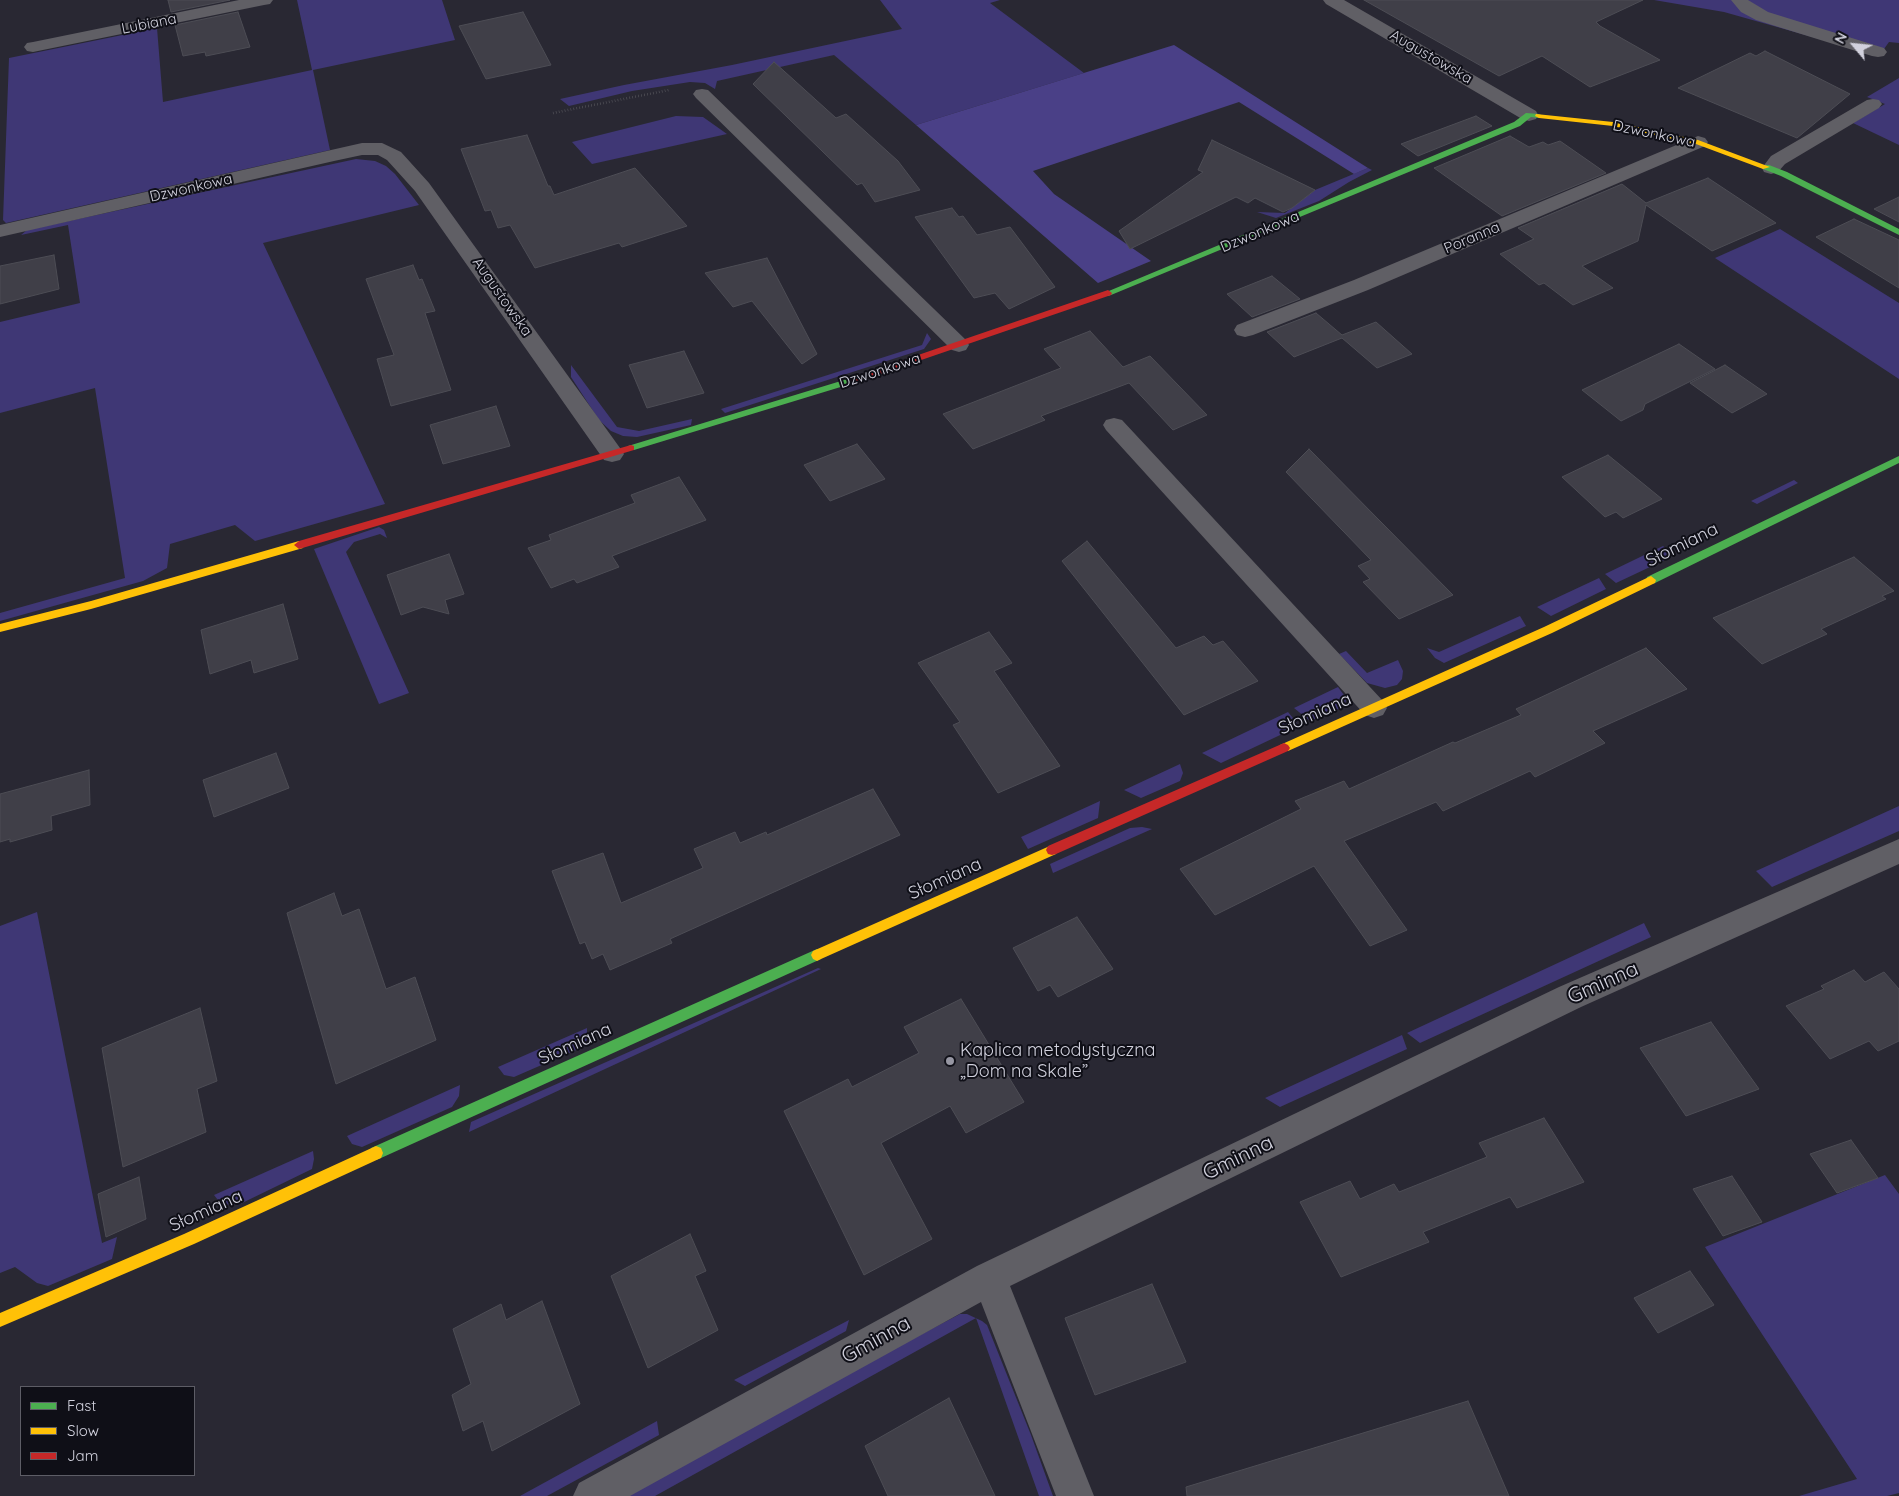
<!DOCTYPE html>
<meta charset="utf-8">
<style>
body{margin:0}
#map{position:relative;width:1899px;height:1496px;overflow:hidden;background:#292833;font-family:Quicksand,sans-serif}
canvas{display:block}
.legend{position:absolute;left:20px;top:1386px;width:175px;height:90px;box-sizing:border-box;background:#0f0f17;border:1px solid #5d5d66;margin:0;padding:6px 9px;list-style:none;font-size:15px;color:#d1d1dd}
.legend li{display:flex;align-items:center;gap:10px;height:25px}
.legend b{width:25px;border:1px solid #5d5d66}
.north{position:absolute;left:1829px;top:20px;width:50px;height:50px;-webkit-text-stroke:4px #0f0f17;paint-order:stroke;rotate:298deg;font-size:14px;font-weight:700;line-height:20px;text-align:center;color:#d1d1dd}
.north::after{content:'';display:block;margin:auto;width:18px;height:22px;background:#d1d1dd;clip-path:polygon(50% 0,100% 100%,50% 72%,0 100%)}
</style>
<div id="map">
<canvas width="1899" height="1496"></canvas>
<ul class="legend">
<li><b style="height:6px;background:#4caf50"></b>Fast</li>
<li><b style="height:6px;background:#ffc107"></b>Slow</li>
<li><b style="height:6px;background:#c62828"></b>Jam</li>
</ul>
<div class="north">N</div>
</div>
<script>
const ctx = document.querySelector('canvas').getContext('2d');
ctx.lineJoin = 'round';
function fillPath(path, color) {
  ctx.fillStyle = color;
  ctx.fill(path, 'evenodd');
}
function toPath(rows) {
  const path = new Path2D();
  for (const r of rows) {
    path.moveTo(r[0], r[1]);
    for (let i = 2; i < r.length; i += 2) path.lineTo(r[i], r[i + 1]);
  }
  return path;
}
function trace(path, color, width, dash) {
  ctx.strokeStyle = color;
  ctx.lineWidth = width;
  ctx.lineCap = dash ? 'butt' : 'round';
  ctx.setLineDash(dash || []);
  ctx.stroke(path);
}
function drawText(font, color, halo, rows, align = 'center') {
  ctx.font = font + ' Quicksand,sans-serif';
  ctx.lineWidth = 4;
  ctx.setLineDash([]);
  ctx.textBaseline = 'middle';
  ctx.strokeStyle = halo;
  ctx.fillStyle = color;
  for (const [text, x, y, turn = 0] of rows) {
    ctx.save();
    ctx.translate(x, y);
    ctx.rotate((+turn || 0) * Math.PI / 180);
    ctx.textAlign = isNaN(turn) ? turn : align;
    if (halo) ctx.strokeText(text, 0, 0);
    ctx.fillText(text, 0, 0);
    ctx.restore();
  }
}
fillPath(toPath([
 [297,0,442,0,455,40,313,70,330,150,6,223,3,220,9,58,157,28,163,102,312,70],
 [880,0,1000,0,990,3,1084,73,916,125,834,55,717,81,715,89,705,83,690,82,632,91,569,106,560,99,624,85,732,65,902,29],
 [1654,0,1733,0,1880,56,1724,12],
 [1747,0,1899,0,1899,43,1889,42,1884,49,1775,18],
 [1899,78,1899,145,1853,123,1885,104,1867,97],
 [676,116,703,117,727,134,592,164,572,142],
 [356,159,375,161,386,166,395,174,419,205,263,243,385,504,255,541,235,525,170,544,167,568,143,581,0,621,0,613,125,578,95,388,0,413,0,322,80,303,68,225,21,235,27,230],
 [1368,168,1372,170,1349,182,1319,201,1276,218,1257,212,1285,213,1315,190],
 [1780,229,1899,303,1899,379,1715,258],
 [927,333,931,339,924,349,725,413,721,409,922,345],
 [571,365,617,427,639,431,692,419,691,425,637,437,623,436,611,431,599,420,571,377],
 [1794,480,1798,483,1757,504,1751,501],
 [379,527,384,530,387,538,380,534,354,542,346,552,409,693,379,704,314,549],
 [1663,546,1670,552,1667,559,1616,583,1605,574],
 [1599,578,1606,589,1551,616,1537,607],
 [1520,616,1526,626,1444,663,1435,658,1427,648,1439,652],
 [1346,651,1367,673,1398,660,1403,671,1402,679,1397,685,1385,688,1367,683,1339,654],
 [1338,687,1346,698,1345,706,1310,721,1294,708],
 [1288,712,1297,723,1295,728,1221,763,1202,753],
 [1180,764,1183,773,1180,781,1141,798,1124,790],
 [1100,801,1098,818,1028,849,1021,837],
 [1899,806,1899,831,1772,887,1756,871],
 [1142,827,1152,829,1053,873,1050,864,1130,828],
 [37,912,102,1243,117,1237,112,1259,48,1286,37,1283,15,1267,0,1273,0,926],
 [1644,923,1651,937,1420,1043,1407,1033],
 [818,968,821,969,469,1132,471,1122],
 [587,1028,587,1039,583,1047,514,1077,504,1075,498,1067],
 [1402,1035,1407,1049,1280,1107,1265,1098],
 [460,1085,459,1096,452,1107,362,1147,352,1144,347,1136],
 [313,1151,314,1159,312,1169,238,1205,221,1204,214,1195],
 [1885,1175,1899,1194,1899,1493,1887,1496,1799,1496,1857,1479,1705,1247],
 [960,1314,967,1314,982,1321,987,1325,1031,1435,1053,1496,1039,1496,976,1318,655,1496,623,1496,789,1404],
 [849,1320,846,1331,745,1386,734,1380],
 [657,1421,659,1435,547,1496,520,1496]
]), '#3f3775');
fillPath(toPath([
 [1174,45,1368,168,1354,174,1239,102,1033,171,1054,194,1151,261,1098,283,916,125]
]), '#4a4087');
const building = toPath([
 [168,0,230,0,171,12,168,0],
 [1364,0,1643,0,1596,22,1600,26,1660,60,1590,87,1542,56,1499,76,1364,0],
 [238,12,250,47,206,56,205,52,183,56,175,25,238,12],
 [523,12,551,65,486,79,459,26,523,12],
 [1765,51,1850,94,1797,138,1678,88,1750,53,1756,56,1765,51],
 [774,62,836,118,846,114,898,161,920,190,875,202,862,183,857,185,753,84,774,62],
 [1476,116,1492,126,1418,156,1401,144,1476,116],
 [527,135,548,186,550,186,554,195,635,168,687,226,622,247,619,243,535,268,510,225,498,228,491,210,485,211,461,149,527,135],
 [1510,136,1529,147,1543,142,1548,145,1560,141,1606,173,1502,216,1434,168,1510,136],
 [1212,140,1315,190,1292,208,1283,212,1255,198,1248,203,1236,197,1130,249,1119,231,1203,172,1198,170,1212,140],
 [1708,178,1776,223,1712,251,1646,205,1638,241,1582,266,1613,288,1573,305,1544,283,1539,285,1500,254,1534,239,1518,228,1622,184,1646,203,1708,178],
 [1899,197,1899,222,1874,209,1899,197],
 [952,208,959,217,963,216,977,235,1010,227,1055,287,1009,309,995,293,974,298,915,217,952,208],
 [1854,219,1899,240,1899,288,1816,237,1854,219],
 [54,255,59,289,0,304,0,266,54,255],
 [767,258,817,354,802,364,752,301,733,307,705,273,767,258],
 [413,265,419,280,422,279,435,311,425,313,451,390,391,406,377,359,394,355,366,279,413,265],
 [1272,276,1300,299,1252,317,1227,294,1272,276],
 [1316,313,1342,335,1376,322,1412,354,1377,368,1342,338,1294,357,1267,332,1316,313],
 [1090,331,1123,367,1150,356,1207,415,1173,430,1129,383,1041,416,1045,420,973,449,943,414,1061,368,1044,349,1090,331],
 [1679,344,1715,369,1645,404,1643,410,1621,421,1582,390,1679,344],
 [684,351,704,393,647,408,629,365,684,351],
 [1725,365,1767,394,1732,413,1690,383,1725,365],
 [496,406,510,446,443,464,430,425,496,406],
 [857,444,885,479,830,501,804,465,857,444],
 [1309,449,1453,595,1399,619,1363,582,1370,579,1358,566,1371,560,1286,472,1309,449],
 [1608,455,1662,499,1623,518,1616,512,1605,517,1562,477,1608,455],
 [679,477,706,520,612,556,619,567,577,583,574,579,551,588,528,548,551,540,549,535,635,503,631,495,679,477],
 [1087,541,1176,648,1204,636,1213,645,1223,641,1258,681,1184,715,1062,561,1087,541],
 [449,554,464,594,445,600,449,614,423,607,401,615,387,575,449,554],
 [1854,557,1894,591,1882,596,1886,599,1821,629,1827,634,1762,664,1713,618,1854,557],
 [283,604,298,659,254,673,251,660,210,674,201,630,283,604],
 [989,632,1012,663,994,671,1060,766,998,793,953,725,960,722,918,663,989,632],
 [1646,648,1687,689,1593,731,1605,743,1535,777,1530,771,1443,811,1436,802,1344,841,1407,930,1370,946,1314,866,1215,915,1180,869,1301,809,1295,801,1344,781,1349,789,1453,742,1455,743,1521,715,1516,709,1646,648],
 [276,753,289,788,214,817,203,780,276,753],
 [89,770,90,805,51,816,52,830,10,842,10,839,0,842,0,794,89,770],
 [873,789,900,835,670,939,672,943,610,970,603,954,592,959,585,942,580,944,552,871,603,853,621,903,703,868,694,849,735,832,740,843,766,832,767,835,873,789],
 [334,893,342,916,359,909,386,989,415,977,436,1040,336,1084,287,913,334,893],
 [1077,917,1113,969,1058,997,1050,985,1038,991,1013,948,1077,917],
 [1854,970,1865,982,1884,972,1899,989,1899,1041,1878,1051,1869,1041,1830,1059,1786,1006,1824,989,1821,986,1854,970],
 [961,999,1024,1102,966,1133,950,1106,881,1143,932,1239,864,1275,784,1111,848,1079,852,1087,919,1053,904,1027,961,999],
 [200,1008,217,1081,197,1089,206,1132,123,1167,102,1048,200,1008],
 [1711,1022,1759,1089,1686,1116,1640,1048,1711,1022],
 [1544,1118,1584,1182,1517,1208,1510,1197,1423,1232,1429,1242,1341,1277,1300,1202,1350,1181,1360,1199,1394,1184,1399,1192,1487,1157,1479,1143,1544,1118],
 [1851,1140,1878,1178,1837,1193,1810,1154,1851,1140],
 [1732,1176,1762,1222,1723,1236,1693,1189,1732,1176],
 [139,1177,146,1219,106,1237,98,1194,139,1177],
 [690,1234,706,1271,695,1276,718,1330,648,1368,611,1276,690,1234],
 [1690,1271,1714,1305,1658,1333,1634,1298,1690,1271],
 [1152,1284,1186,1362,1095,1395,1065,1318,1152,1284],
 [542,1301,580,1404,492,1451,483,1421,463,1431,452,1395,471,1384,453,1329,501,1304,506,1320,542,1301],
 [949,1398,995,1496,888,1496,865,1446,949,1398],
 [1468,1401,1509,1496,1187,1496,1186,1487,1468,1401]
]);
fillPath(building, '#403f48');
trace(building, '#4d4d55', 1);
trace(toPath([
 [553,113,669,90]
]), '#626267', 2.5, [0.5, 2.5]);
fillPath(toPath([
 [1731,0,1748,0,1768,12,1884,48,1887,52,1884,56,1878,57,1872,56,1756,20,1741,12,1731,0],
 [702,89,708,90,966,340,969,345,966,350,959,352,952,350,696,98,693,94,696,90,702,89],
 [1873,99,1879,100,1882,104,1879,108,1785,164,1778,172,1771,174,1764,172,1762,168,1771,156,1867,100,1873,99],
 [1114,418,1122,420,1383,701,1387,708,1383,715,1374,718,1365,715,1106,430,1103,425,1106,420,1114,418]
]), '#605f65');
fillPath(toPath([
 [239,0,273,0,270,4,264,5,33,52,27,51,24,47,27,43,33,42,239,0],
 [1323,0,1344,0,1536,111,1538,115,1536,119,1529,121,1522,119,1326,4,1323,0],
 [1698,136,1705,138,1708,142,1705,146,1368,290,1253,335,1245,337,1237,335,1234,330,1237,325,1354,280,1698,136],
 [362,143,382,143,401,152,429,183,620,448,624,454,620,460,612,462,604,460,415,191,387,160,378,155,362,155,334,161,0,237,0,225,362,143],
 [1899,839,1899,864,1581,1007,1010,1286,1094,1496,1056,1496,981,1302,630,1496,573,1496,579,1483,977,1266,1559,987,1899,839]
]), '#605f65');
fillPath(toPath([
 [1526,113,1539,114,1543,116,1539,118,1531,117,1520,126,1111,295,1108,296,1104,293,1514,122,1526,113],
 [1763,165,1769,165,1787,172,1899,229,1899,235,1781,176,1763,169,1763,165],
 [854,377,859,380,857,382,634,450,628,450,626,448,628,446,854,377],
 [1899,456,1899,463,1655,583,1651,584,1646,580,1647,577,1899,456],
 [817,949,821,951,823,955,821,959,381,1158,376,1160,371,1158,369,1153,371,1148,817,949]
]), '#4caf50');
fillPath(toPath([
 [1536,114,1613,122,1698,140,1770,167,1763,169,1696,144,1613,126,1539,118,1535,116,1536,114],
 [299,541,304,545,303,548,91,609,0,632,0,624,91,601,299,541],
 [1651,576,1656,580,1655,583,1552,633,1288,751,1280,751,1278,748,1280,745,1544,627,1651,576],
 [1052,845,1056,846,1058,850,1056,854,821,959,817,961,813,959,811,955,813,951,1052,845],
 [376,1146,381,1148,383,1153,381,1158,194,1244,0,1327,0,1313,184,1234,376,1146]
]), '#ffc107');
fillPath(toPath([
 [1108,290,1112,293,1111,295,857,382,854,383,849,380,851,378,1108,290],
 [631,445,634,446,634,450,299,549,294,545,299,541,631,445],
 [1284,743,1288,745,1290,748,1288,751,1056,854,1052,855,1048,854,1046,850,1048,846,1284,743]
]), '#c62828');
for (const [x, y, r, color] of [
 [950,1061,5,"#9696a2"]
]) {
  const dot = new Path2D();
  dot.arc(x, y, r, 0, 2 * Math.PI);
  ctx.fillStyle = color;
  ctx.fill(dot);
  trace(dot, '#0f0f17', 2);
}
drawText('15px', '#d1d1dd', '#0f0f17', [
 ["Lubiana",149,24,-11],
 ["Augustowska",1431,57,30],
 ["Dzwonkowa",1654,134,12],
 ["Dzwonkowa",191,188,-13],
 ["Dzwonkowa",1260,232,-23],
 ["Poranna",1472,238,-23],
 ["Augustowska",502,297,55],
 ["Dzwonkowa",880,371,-18]
]);
drawText('18px', '#d1d1dd', '#0f0f17', [
 ["Słomiana",1682,545,-26],
 ["Słomiana",1315,714,-24],
 ["Słomiana",945,879,-24],
 ["Słomiana",575,1044,-24],
 ["Słomiana",206,1211,-24]
]);
drawText('18px', '#d1d1dd', '#0f0f17', [
 ["Kaplica metodystyczna",960,1051],
 ["„Dom na Skale”",960,1072]
], 'left');
drawText('21px', '#d1d1dd', '#0f0f17', [
 ["Gminna",1603,983,-24],
 ["Gminna",1238,1158,-26],
 ["Gminna",876,1340,-29]
]);
</script>
